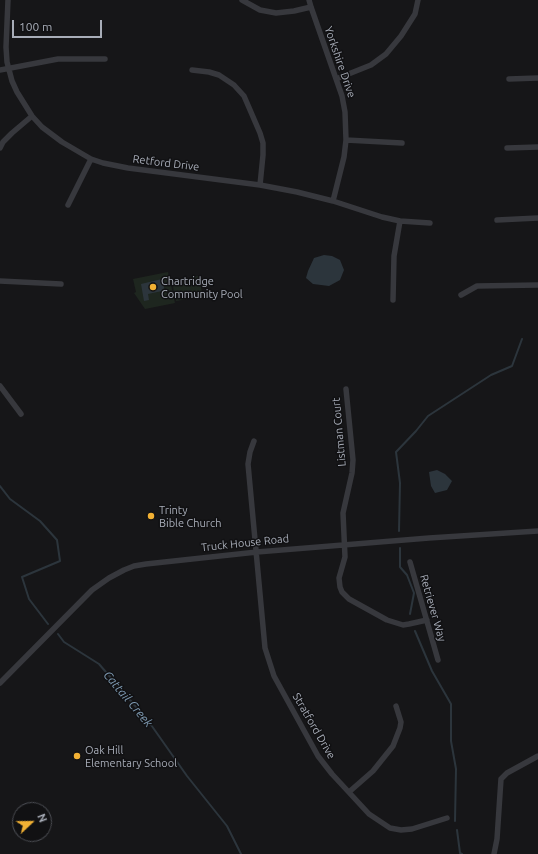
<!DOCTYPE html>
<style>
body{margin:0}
#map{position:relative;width:538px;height:854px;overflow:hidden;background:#161618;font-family:Ubuntu,sans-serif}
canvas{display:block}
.north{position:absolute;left:12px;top:802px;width:40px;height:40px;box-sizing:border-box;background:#111113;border:1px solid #4d4f55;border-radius:50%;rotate:68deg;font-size:11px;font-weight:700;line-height:16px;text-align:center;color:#a8adb8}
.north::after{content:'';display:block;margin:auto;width:14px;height:18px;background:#f2b134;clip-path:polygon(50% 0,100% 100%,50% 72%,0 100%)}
.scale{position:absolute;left:12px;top:20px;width:90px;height:18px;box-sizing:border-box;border:2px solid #a8adb8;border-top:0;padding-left:5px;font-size:12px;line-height:14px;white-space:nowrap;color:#a8adb8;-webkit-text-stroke:3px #111113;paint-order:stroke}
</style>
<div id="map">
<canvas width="538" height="854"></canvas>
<div class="north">N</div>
<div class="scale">100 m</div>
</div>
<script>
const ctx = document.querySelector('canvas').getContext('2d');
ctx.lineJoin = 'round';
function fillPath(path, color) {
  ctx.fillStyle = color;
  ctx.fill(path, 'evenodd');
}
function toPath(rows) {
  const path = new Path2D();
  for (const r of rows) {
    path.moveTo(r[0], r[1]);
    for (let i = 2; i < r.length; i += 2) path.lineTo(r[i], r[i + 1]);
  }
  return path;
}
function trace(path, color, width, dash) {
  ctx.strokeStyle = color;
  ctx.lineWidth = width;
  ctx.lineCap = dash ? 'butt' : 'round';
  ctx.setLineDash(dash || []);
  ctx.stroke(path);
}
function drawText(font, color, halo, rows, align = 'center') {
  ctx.font = font + ' Ubuntu,sans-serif';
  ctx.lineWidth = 3;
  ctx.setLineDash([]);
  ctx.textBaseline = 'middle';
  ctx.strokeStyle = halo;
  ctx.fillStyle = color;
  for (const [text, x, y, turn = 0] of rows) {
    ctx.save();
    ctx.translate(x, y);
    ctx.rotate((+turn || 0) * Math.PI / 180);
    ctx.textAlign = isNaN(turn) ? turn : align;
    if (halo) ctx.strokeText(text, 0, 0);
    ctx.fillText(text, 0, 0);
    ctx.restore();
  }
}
fillPath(toPath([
 [168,272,175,303,145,309,134,293,136,292,133,279],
 [198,276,202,292,188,295,188,299,176,301,172,282]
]), '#1e261f');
fillPath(toPath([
 [324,255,332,256,340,260,344,270,340,280,329,286,313,284,306,278,308,271,314,258],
 [162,279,165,292,163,292,162,291,148,294,149,300,144,301,141,284],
 [437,470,445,474,452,481,447,490,435,493,431,486,429,472]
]), '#2c353c');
trace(toPath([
 [0,486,10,499,40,521,57,540,60,561,22,577,29,599,48,624],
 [399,531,400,483,396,452,416,431,428,416,491,375,512,366,522,339],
 [400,548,400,567,407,575,414,593,410,614],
 [415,631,432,671,451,704,451,741,456,769,455,821],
 [58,634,64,642,99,664,149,722,187,776,227,826,241,854],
 [457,830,460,853,462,854]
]), '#2c353c', 2);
trace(toPath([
 [8,0,6,47,7,62,12,81,17,92,32,116,42,127,62,142,91,159,103,163,128,168,260,185,297,192,333,201,382,217,400,221,430,223],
 [242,0,260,10,276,13,294,11,311,7],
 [309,0,311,7,342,96,345,112,346,140,344,157,333,201],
 [0,70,58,59,105,59],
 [192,70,209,72,219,75,234,85,244,96,260,133,263,143,263,155,260,185],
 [336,79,371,65,386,54,401,36,415,14,418,0],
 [509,79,538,78],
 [346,140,402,143],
 [0,148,3,142,12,133,32,116],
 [507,148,538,147],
 [68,205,91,159],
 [497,220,538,218],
 [0,281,61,284],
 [461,295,477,286,538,285],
 [393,300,394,256,400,221],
 [0,386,21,414],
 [346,389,353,460,352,473,343,513,345,557,339,578,340,587,342,592,349,599,387,620,403,625,409,624,427,620],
 [254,441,250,452,248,464,265,648,274,676,318,756,332,774,369,814,390,828,401,830,412,829,447,818],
 [410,562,438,660],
 [0,683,92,590,109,578,124,570,134,566,146,564,257,552,429,538,538,531],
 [349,792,373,771,393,746,400,728,401,722,396,706],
 [494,854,497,839,501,779,507,773,538,756]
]), '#37383d', 5.5);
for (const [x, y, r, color] of [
 [153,287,4,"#f2b134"],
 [151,516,4,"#f2b134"],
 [77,756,4,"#f2b134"]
]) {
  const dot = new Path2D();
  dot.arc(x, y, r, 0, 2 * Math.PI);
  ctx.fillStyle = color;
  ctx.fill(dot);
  trace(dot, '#111113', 1.5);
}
drawText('11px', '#a8adb8', '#111113', [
 ["Yorkshire Drive",340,62,71],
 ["Retford Drive",166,163,7],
 ["Listman Court",339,432,-95],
 ["Truck House Road",245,543,-6],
 ["Retriever Way",433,608,74],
 ["Stratford Drive",314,726,60]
]);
drawText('11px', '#a8adb8', '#111113', [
 ["Chartridge",161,281],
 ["Community Pool",161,294],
 ["Trinty",159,510],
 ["Bible Church",159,523],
 ["Oak Hill",85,750],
 ["Elementary School",85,763]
], 'left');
drawText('italic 12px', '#7f9bb3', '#111113', [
 ["Cattail Creek",128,699,50]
]);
</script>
